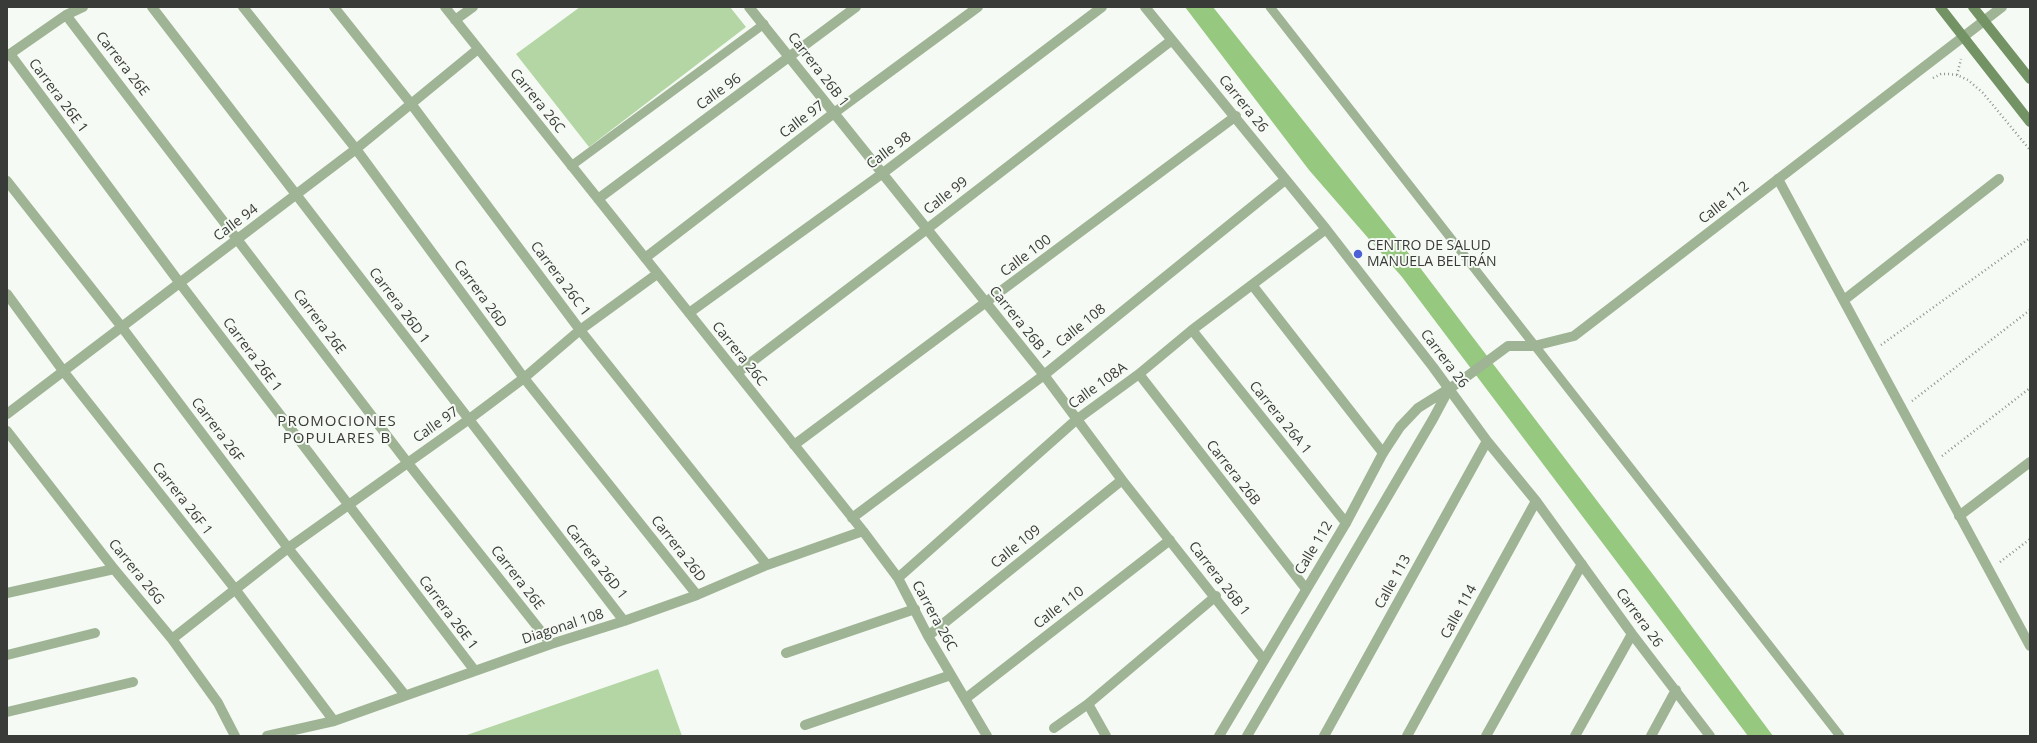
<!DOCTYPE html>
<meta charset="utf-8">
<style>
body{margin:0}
#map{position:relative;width:2037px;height:743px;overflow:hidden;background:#f6faf4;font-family:"Open Sans",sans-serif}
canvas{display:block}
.frame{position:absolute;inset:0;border:8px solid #393b38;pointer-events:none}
</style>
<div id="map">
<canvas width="2037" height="743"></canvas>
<div class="frame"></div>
</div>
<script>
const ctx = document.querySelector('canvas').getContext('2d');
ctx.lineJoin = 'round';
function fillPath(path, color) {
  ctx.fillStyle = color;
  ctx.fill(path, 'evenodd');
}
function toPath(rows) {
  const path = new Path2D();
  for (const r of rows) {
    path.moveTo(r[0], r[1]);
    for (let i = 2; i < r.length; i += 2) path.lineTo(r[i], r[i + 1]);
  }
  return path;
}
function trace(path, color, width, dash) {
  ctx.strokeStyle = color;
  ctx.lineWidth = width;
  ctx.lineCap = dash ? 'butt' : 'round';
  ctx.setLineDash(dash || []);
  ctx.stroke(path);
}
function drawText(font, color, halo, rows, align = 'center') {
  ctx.font = font + ' "Open Sans",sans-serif';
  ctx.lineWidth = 4;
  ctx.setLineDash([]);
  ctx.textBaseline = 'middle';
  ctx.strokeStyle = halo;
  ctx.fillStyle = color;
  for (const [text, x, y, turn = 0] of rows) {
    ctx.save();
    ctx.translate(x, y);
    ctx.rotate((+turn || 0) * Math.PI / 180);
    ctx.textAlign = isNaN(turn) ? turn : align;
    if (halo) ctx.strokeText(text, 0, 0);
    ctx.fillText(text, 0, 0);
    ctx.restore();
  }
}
fillPath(toPath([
 [580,7,730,7,746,27,589,147,516,54],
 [658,669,682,736,464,736]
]), '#b3d6a4');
fillPath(toPath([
 [1185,7,1213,7,1418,265,1664,589,1773,736,1748,736,1402,277,1309,170]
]), '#96c880');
trace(toPath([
 [1957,75,1961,59],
 [1933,78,1941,74,1948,74,1957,75,1968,80,1983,93,2030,150],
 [1881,345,2030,238],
 [1912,401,2030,310],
 [1942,456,2030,388],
 [2000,562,2030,539]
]), '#90938f', 2.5, [1, 3]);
trace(toPath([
 [1270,7,1840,736],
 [571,166,764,24]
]), '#9fb495', 9);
trace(toPath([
 [152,7,624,621],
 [243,7,356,149,524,378,697,595],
 [334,7,412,105,580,330,767,565],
 [445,7,863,531,898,578,928,636,987,736],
 [749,7,1044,375,1122,480,1264,660],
 [1145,7,1326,229,1433,367,1487,441,1536,501,1632,634,1710,736],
 [66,15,407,462,551,644],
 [455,20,473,7],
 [10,54,179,282,475,671],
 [7,56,66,15,83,7],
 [1778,179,2030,646],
 [7,181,121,326,288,548,405,695],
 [598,199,856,7],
 [645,258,834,113,978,7],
 [1253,286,1383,453],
 [7,294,64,372,235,589,334,721],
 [1844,300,1999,179],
 [689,313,883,173,1102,7],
 [1192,330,1346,523],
 [737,373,927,229,1172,40],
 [1139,374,1306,589],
 [7,414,356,149,478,49],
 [7,431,114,569,172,639,218,703,235,736],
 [794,445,1236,116],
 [1959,516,2030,462],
 [852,518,1044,375,1285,180],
 [898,578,1076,420,1139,374,1192,330,1326,229],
 [7,593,114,569],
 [928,636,1122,480],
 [172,639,288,548,468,420,524,378,580,330,657,274],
 [786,653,915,609],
 [7,655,95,633],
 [965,699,1170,540],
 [1088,704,1106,736],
 [7,712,133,682],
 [805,725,951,675],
 [1054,728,1088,704,1216,596],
 [267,736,334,721,551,644,624,621,697,595,767,565,863,531],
 [1324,736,1487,441],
 [1407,736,1536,501],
 [1486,736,1582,564],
 [1575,736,1632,634],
 [1651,736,1676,690]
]), '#9fb495', 10);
trace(toPath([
 [1219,736,1346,523,1383,453,1400,427,1418,408,1458,383,1508,346,1534,346,1574,336,2002,7],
 [1247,736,1433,419,1449,389]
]), '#9fb495', 10);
trace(toPath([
 [1940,7,2030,122],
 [1973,7,2030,79]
]), '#739365', 10);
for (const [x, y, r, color] of [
 [1358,254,5,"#4d60d5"]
]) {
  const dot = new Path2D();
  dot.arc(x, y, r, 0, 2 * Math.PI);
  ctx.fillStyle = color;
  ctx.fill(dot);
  trace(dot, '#f6faf4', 1.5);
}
drawText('14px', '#393b38', '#f6faf4', [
 ["Carrera 26E",122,64,52],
 ["Carrera 26B 1",818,70,52],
 ["Calle 96",719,92,-36],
 ["Carrera 26E 1",58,96,53],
 ["Carrera 26C",537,101,51],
 ["Carrera 26",1243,104,51],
 ["Calle 97",802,120,-37],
 ["Calle 98",889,151,-37],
 ["Calle 99",946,196,-38],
 ["Calle 112",1724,203,-38],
 ["Calle 94",236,223,-37],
 ["Calle 100",1026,256,-37],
 ["Carrera 26C 1",560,279,53],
 ["Carrera 26D",480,294,54],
 ["Carrera 26D 1",399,306,53],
 ["Carrera 26E",319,322,53],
 ["Carrera 26B 1",1020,323,51],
 ["Calle 108",1081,326,-39],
 ["Carrera 26C",739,354,51],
 ["Carrera 26E 1",252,355,53],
 ["Carrera 26",1444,359,53],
 ["Calle 108A",1098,386,-36],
 ["Carrera 26A 1",1280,418,51],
 ["Calle 97",436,425,-35],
 ["Carrera 26F",217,430,53],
 ["Carrera 26B",1233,473,52],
 ["Carrera 26F 1",182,499,52],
 ["Calle 109",1016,547,-39],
 ["Calle 112",1314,548,-59],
 ["Carrera 26D",678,549,52],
 ["Carrera 26D 1",596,562,52],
 ["Carrera 26G",136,572,51],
 ["Carrera 26E",517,578,52],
 ["Carrera 26B 1",1219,579,52],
 ["Calle 113",1393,582,-61],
 ["Calle 110",1059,608,-38],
 ["Calle 114",1459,612,-61],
 ["Carrera 26E 1",448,613,53],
 ["Carrera 26C",934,616,61],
 ["Carrera 26",1639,618,54],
 ["Diagonal 108",563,627,-18]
]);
drawText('14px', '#393b38', '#f6faf4', [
 ["CENTRO DE SALUD",1367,246],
 ["MANUELA BELTRÁN",1367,262]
], 'left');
ctx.letterSpacing = '1px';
drawText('15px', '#393b38', '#f6faf4', [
 ["PROMOCIONES",337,422],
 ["POPULARES B",337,439]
]);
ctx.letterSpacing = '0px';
</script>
